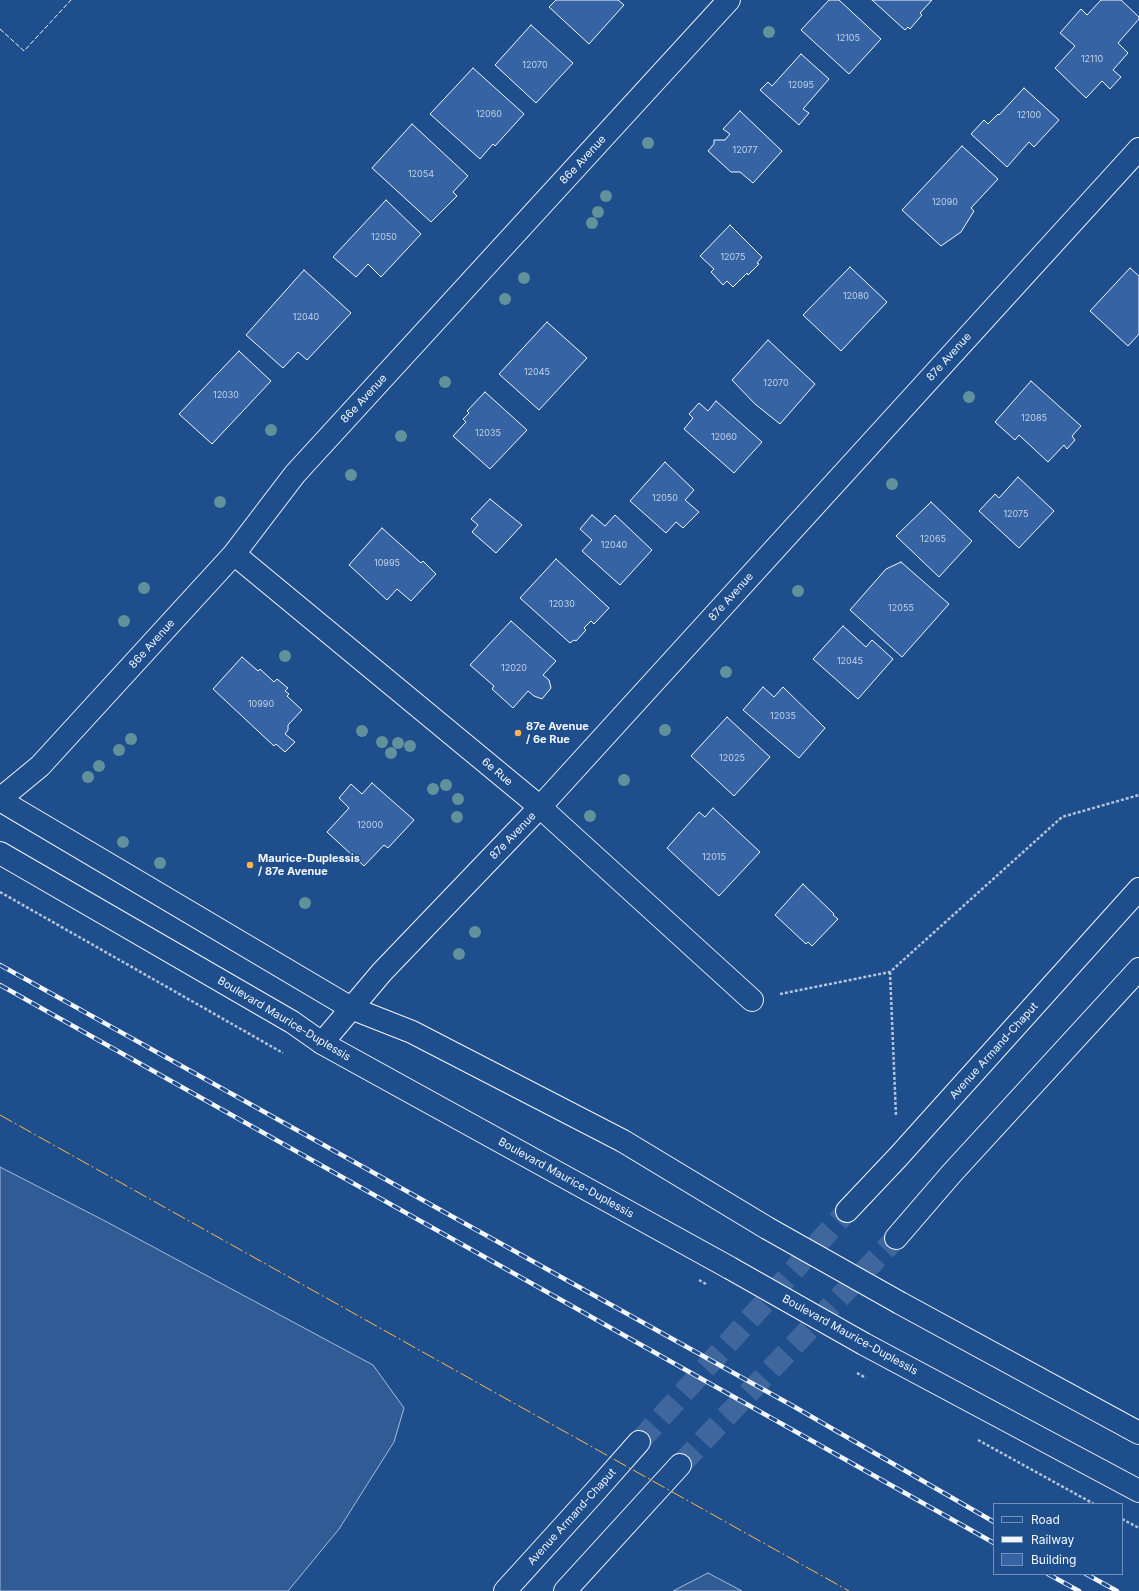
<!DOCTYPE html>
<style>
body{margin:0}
#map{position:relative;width:1139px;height:1591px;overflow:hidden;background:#1f4e8c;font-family:Inter,sans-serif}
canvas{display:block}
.legend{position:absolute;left:993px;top:1503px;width:130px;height:72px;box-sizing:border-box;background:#1f4e8c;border:1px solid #7391ba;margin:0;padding:5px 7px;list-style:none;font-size:12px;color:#f2f6ff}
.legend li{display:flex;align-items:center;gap:8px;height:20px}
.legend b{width:20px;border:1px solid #7391ba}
</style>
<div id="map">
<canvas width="1139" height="1591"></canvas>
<ul class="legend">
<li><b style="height:5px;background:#1f4e8c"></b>Road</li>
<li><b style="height:5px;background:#f2f6ff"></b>Railway</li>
<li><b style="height:11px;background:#3563a3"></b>Building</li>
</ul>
</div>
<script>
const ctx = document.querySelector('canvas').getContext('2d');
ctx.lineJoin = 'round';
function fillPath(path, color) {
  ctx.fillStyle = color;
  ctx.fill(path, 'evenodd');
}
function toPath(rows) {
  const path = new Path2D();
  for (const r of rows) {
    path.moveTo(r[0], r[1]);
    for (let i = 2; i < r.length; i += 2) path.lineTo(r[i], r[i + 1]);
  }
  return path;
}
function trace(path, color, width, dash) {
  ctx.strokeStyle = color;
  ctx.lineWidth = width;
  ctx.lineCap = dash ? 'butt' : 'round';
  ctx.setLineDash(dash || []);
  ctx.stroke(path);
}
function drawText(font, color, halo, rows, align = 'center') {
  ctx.font = font + ' Inter,sans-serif';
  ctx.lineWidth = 3;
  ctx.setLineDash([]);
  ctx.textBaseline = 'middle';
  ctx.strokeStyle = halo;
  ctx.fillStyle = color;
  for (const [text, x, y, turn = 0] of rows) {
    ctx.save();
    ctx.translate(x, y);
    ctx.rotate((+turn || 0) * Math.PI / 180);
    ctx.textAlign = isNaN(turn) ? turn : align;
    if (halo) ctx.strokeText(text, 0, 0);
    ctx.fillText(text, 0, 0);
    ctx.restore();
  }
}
const built = toPath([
 [0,1167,105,1221,373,1365,404,1408,394,1442,339,1529,288,1591,0,1591,0,1167],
 [708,1573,742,1591,673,1591,708,1573]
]);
fillPath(built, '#305b95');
trace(built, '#a8bbd7', 1);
const building = toPath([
 [556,0,618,0,624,5,589,44,549,7,556,0],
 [829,0,839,0,881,39,849,74,801,30,829,0],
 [872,0,932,0,920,13,922,15,910,29,908,27,905,30,872,0],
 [1101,0,1121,0,1139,17,1139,19,1118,43,1128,53,1113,70,1121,77,1110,89,1102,81,1086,98,1055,68,1075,46,1060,33,1081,9,1087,15,1101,0],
 [531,25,573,63,536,103,495,65,531,25],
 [801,54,829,79,803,109,809,113,799,125,760,90,768,82,772,86,801,54],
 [473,68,524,114,495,146,493,144,480,159,430,114,473,68],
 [1024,88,1059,120,1034,147,1029,142,1007,167,971,134,984,120,988,124,998,114,999,115,1024,88],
 [740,111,782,151,753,183,740,172,731,172,708,151,714,144,714,140,725,140,730,134,723,129,740,111],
 [412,124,468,176,453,192,457,196,431,222,372,168,412,124],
 [962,146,998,179,971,208,974,211,961,232,941,246,902,210,962,146],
 [386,200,421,234,381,277,368,264,356,277,333,257,386,200],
 [730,225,762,257,757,263,759,264,748,275,747,273,733,287,727,281,723,285,711,272,714,269,700,256,730,225],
 [850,267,887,302,841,351,803,315,850,267],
 [1130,268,1139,276,1139,334,1128,346,1090,311,1130,268],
 [304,270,351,313,307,360,298,352,283,368,246,335,304,270],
 [547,322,587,358,539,410,499,374,547,322],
 [768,340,815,384,780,424,755,404,732,380,768,340],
 [239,351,271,381,212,444,179,414,239,351],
 [1031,381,1081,426,1072,436,1075,440,1067,449,1064,445,1048,462,1019,435,1015,440,995,422,1031,381],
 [485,392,527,430,490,469,453,436,466,422,463,419,469,413,467,411,485,392],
 [716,401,762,442,734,473,684,429,693,418,689,414,699,403,708,411,716,401],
 [665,462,694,490,685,500,699,512,683,528,676,522,666,533,630,501,665,462],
 [1018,477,1054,511,1019,548,979,511,995,494,999,498,1018,477],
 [490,499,522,525,496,553,472,532,478,525,471,519,490,499],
 [931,502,972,541,939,577,896,536,931,502],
 [592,515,605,526,615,515,652,550,620,585,582,551,592,540,580,529,592,515],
 [382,528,421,563,423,561,436,574,411,601,397,589,387,600,349,565,382,528],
 [556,559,609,608,594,624,591,621,584,628,586,630,576,641,574,640,570,643,520,598,556,559],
 [901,562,949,604,902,657,850,610,886,569,901,562],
 [511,621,556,661,543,675,549,680,551,688,542,699,534,696,528,691,513,708,492,689,494,686,470,665,511,621],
 [843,626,866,647,872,640,893,659,858,699,813,659,843,626],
 [242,657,258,671,260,669,274,682,277,679,288,688,285,691,289,694,287,696,302,710,288,725,288,730,285,734,295,742,285,752,276,744,274,746,213,689,242,657],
 [763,687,774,697,783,687,825,728,799,758,743,710,763,687],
 [727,717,770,757,734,796,691,756,727,717],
 [372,783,414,820,388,848,384,845,364,866,327,832,349,808,339,798,351,784,362,794,372,783],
 [713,808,760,852,719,896,667,848,699,812,705,817,713,808],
 [803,884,834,914,833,915,838,919,812,946,808,942,806,944,775,915,803,884]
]);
fillPath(building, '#3563a3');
trace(building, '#f2f6ff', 1);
trace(toPath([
 [639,1442,847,1211],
 [680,1465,896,1238]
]), '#3f679d', 22, [22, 11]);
const street = toPath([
 [234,554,540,807,752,1000],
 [0,799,40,766,234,554,295,474,729,0],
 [322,1043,382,972,540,807,1139,149],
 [847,1211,898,1157,1139,889],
 [896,1238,952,1173,1139,969],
 [505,1591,593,1494,639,1442],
 [565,1591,680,1465]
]);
const secondary = toPath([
 [0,800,351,1008,412,1032,623,1141,767,1228],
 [0,853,292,1022,322,1043,730,1268],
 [900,1303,1139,1433],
 [864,1344,1139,1491]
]);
trace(street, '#f2f6ff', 24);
trace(secondary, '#f2f6ff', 24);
trace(toPath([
 [0,892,283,1053],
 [890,972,896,1116],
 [780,994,890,972,1062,817,1139,795],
 [978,1440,1094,1504],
 [1122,1519,1139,1528]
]), '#b3c4dc', 2.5, [3, 2]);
trace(street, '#1f4e8c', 22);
trace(secondary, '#1f4e8c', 22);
const rail = toPath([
 [0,965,793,1406,994,1522],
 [0,985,994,1543],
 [1048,1574,1079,1591],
 [1086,1574,1117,1591]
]);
trace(rail, '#f2f6ff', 4.5);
trace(rail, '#1f4e8c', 3, [9]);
const secondaryBridge = toPath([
 [767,1228,900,1303],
 [730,1268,864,1344]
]);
trace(secondaryBridge, '#f2f6ff', 24, []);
trace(toPath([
 [699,1280,706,1284],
 [857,1373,866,1378]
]), '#b3c4dc', 2.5, [3, 2]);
trace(secondaryBridge, '#1f4e8c', 22);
trace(toPath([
 [0,29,24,51,71,0]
]), '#f2f6ff', 1, [5, 2]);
trace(toPath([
 [0,1115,849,1591]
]), '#ffb74d', 1, [14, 3, 2, 3]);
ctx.fillStyle = '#61919a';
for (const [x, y] of [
 [769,32],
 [648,143],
 [606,196],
 [598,212],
 [592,223],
 [524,278],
 [505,299],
 [445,382],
 [969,397],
 [271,430],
 [401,436],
 [351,475],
 [892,484],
 [220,502],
 [144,588],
 [798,591],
 [124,621],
 [285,656],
 [726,672],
 [665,730],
 [362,731],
 [131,739],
 [382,742],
 [398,743],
 [410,746],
 [119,750],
 [391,753],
 [99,766],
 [88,777],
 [624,780],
 [446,785],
 [433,789],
 [458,799],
 [590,816],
 [457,817],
 [123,842],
 [160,863],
 [305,903],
 [475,932],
 [459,954]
]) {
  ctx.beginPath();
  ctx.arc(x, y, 6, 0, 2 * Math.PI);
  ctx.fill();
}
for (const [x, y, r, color] of [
 [518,733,4,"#ffb74d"],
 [250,865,4,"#ffb74d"]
]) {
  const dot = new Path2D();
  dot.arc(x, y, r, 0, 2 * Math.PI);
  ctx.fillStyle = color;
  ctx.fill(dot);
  trace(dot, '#1f4e8c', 1.5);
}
drawText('9px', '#c3d1e8', null, [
 ["12105",848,38],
 ["12110",1092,59],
 ["12070",535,65],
 ["12095",801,85],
 ["12060",489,114],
 ["12100",1029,115],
 ["12077",745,150],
 ["12054",421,174],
 ["12090",945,202],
 ["12050",384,237],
 ["12075",733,257],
 ["12080",856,296],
 ["12040",306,317],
 ["12045",537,372],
 ["12070",776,383],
 ["12030",226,395],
 ["12085",1034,418],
 ["12035",488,433],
 ["12060",724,437],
 ["12050",665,498],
 ["12075",1016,514],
 ["12065",933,539],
 ["12040",614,545],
 ["10995",387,563],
 ["12030",562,604],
 ["12055",901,608],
 ["12045",850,661],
 ["12020",514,668],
 ["10990",261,704],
 ["12035",783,716],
 ["12025",732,758],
 ["12000",370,825],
 ["12015",714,857]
]);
drawText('11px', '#f2f6ff', '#1f4e8c', [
 ["86e Avenue",583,160,-47],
 ["87e Avenue",949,357,-48],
 ["86e Avenue",364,399,-47],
 ["87e Avenue",731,597,-48],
 ["86e Avenue",152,644,-48],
 ["6e Rue",497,772,40],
 ["87e Avenue",513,836,-46],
 ["Boulevard Maurice-Duplessis",284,1019,31],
 ["Avenue Armand-Chaput",994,1051,-48],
 ["Boulevard Maurice-Duplessis",566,1178,29],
 ["Boulevard Maurice-Duplessis",850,1335,29],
 ["Avenue Armand-Chaput",572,1517,-48]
]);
drawText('bold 11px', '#f2f6ff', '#1f4e8c', [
 ["87e Avenue",526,727],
 ["/ 6e Rue",526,740],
 ["Maurice-Duplessis",258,859],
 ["/ 87e Avenue",258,872]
], 'left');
</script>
